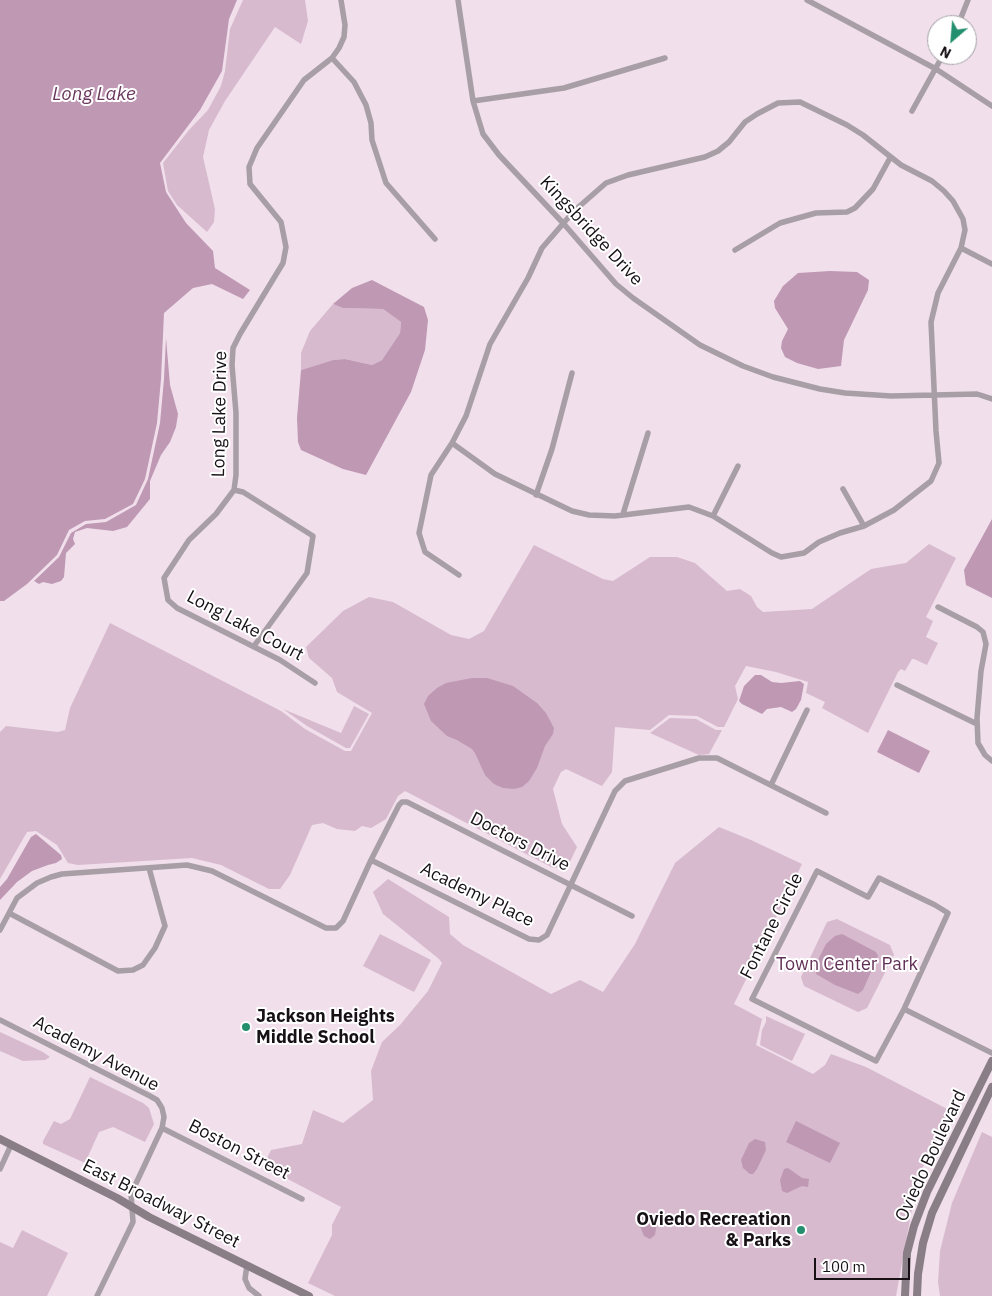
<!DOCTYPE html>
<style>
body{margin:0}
#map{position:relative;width:992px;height:1296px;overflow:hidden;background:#f1dfec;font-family:"IBM Plex Sans",sans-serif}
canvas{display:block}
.north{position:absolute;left:927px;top:15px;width:50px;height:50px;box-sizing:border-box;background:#fff;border:1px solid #a2a0a2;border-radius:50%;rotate:207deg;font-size:14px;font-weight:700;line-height:20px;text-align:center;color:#171116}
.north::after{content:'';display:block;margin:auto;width:18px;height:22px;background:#238f6e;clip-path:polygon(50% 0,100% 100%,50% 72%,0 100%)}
.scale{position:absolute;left:814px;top:1258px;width:96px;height:22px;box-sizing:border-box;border:2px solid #171116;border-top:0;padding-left:6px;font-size:15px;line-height:18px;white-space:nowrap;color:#171116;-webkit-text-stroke:4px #fff;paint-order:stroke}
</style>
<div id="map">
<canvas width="992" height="1296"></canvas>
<div class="north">N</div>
<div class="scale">100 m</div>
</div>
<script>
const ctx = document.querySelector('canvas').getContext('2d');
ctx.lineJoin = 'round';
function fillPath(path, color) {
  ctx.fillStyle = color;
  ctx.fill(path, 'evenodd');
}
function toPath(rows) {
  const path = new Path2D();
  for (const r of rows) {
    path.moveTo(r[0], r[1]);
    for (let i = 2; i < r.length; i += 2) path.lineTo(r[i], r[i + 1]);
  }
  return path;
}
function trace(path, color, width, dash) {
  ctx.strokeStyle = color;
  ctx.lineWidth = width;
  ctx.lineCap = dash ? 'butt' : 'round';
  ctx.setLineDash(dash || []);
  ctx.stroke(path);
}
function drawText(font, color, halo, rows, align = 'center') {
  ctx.font = font + ' "IBM Plex Sans",sans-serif';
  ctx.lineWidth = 4;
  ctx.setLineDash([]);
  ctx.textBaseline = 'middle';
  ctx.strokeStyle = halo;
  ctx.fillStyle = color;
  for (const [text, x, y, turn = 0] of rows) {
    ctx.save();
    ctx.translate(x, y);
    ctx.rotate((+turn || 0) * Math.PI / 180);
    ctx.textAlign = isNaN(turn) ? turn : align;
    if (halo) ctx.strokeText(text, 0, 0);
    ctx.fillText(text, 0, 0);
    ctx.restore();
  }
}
fillPath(toPath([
 [243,0,305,0,308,21,301,44,275,27,225,101,209,130,203,157,215,209,214,222,207,232,177,205,168,191,163,163,189,130,208,110,221,86,225,71,230,29],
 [333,304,344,308,383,309,401,322,400,333,382,360,372,365,345,359,333,360,301,370,301,353,310,331],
 [929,544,956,558,926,617,933,621,926,637,938,643,927,665,914,659,912,659,905,671,901,669,898,672,868,733,822,708,825,702,806,693,808,682,776,672,746,666,735,686,738,699,724,727,718,727,697,716,669,715,650,730,615,727,612,772,602,786,566,769,561,772,553,789,562,824,577,847,568,866,553,868,405,791,398,796,386,819,371,828,362,826,355,831,337,829,323,823,312,825,290,875,280,889,269,889,221,865,192,858,78,865,68,863,57,845,36,831,27,832,0,879,0,732,6,726,58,732,65,730,70,708,110,623,281,711,305,729,345,751,351,751,372,713,337,692,332,678,309,658,306,647,343,611,369,597,393,602,451,635,469,639,484,631,534,545,603,579,613,581,650,557,677,557,695,563,727,591,740,589,751,596,757,607,763,612,812,609,871,569,906,563],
 [354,706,369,714,350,748,346,748,307,726,283,709,341,733],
 [670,718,696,719,716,730,722,730,709,754,699,755,650,733],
 [719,827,751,840,802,864,734,1004,762,1019,756,1045,813,1074,825,1065,831,1054,866,1067,953,1112,918,1176,896,1296,335,1296,308,1283,332,1235,332,1225,341,1207,263,1166,271,1150,302,1144,313,1110,343,1123,373,1100,371,1071,382,1042,400,1025,428,991,442,963,439,959,383,914,373,892,388,879,449,917,450,934,463,945,551,994,580,980,603,992,635,944,675,863],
 [837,919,890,945,894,955,867,1008,858,1012,804,986,801,977,827,922],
 [380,934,431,960,414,992,363,966],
 [766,1016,805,1034,792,1061,760,1045,762,1030,766,1022],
 [0,1032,43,1052,50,1057,45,1060,23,1061,0,1051],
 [90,1077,143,1103,149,1108,154,1124,145,1142,113,1127,99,1132,85,1163,43,1144,43,1141,54,1121,61,1124,70,1119],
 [982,1132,992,1137,992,1296,940,1296,938,1282,940,1251,952,1203],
 [22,1230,68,1253,47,1296,0,1296,0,1242,13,1248]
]), '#d7bace');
fillPath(toPath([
 [0,0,237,0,229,19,222,71,200,110,160,163,166,192,186,223,213,251,215,268,250,290,243,299,212,284,193,288,164,313,161,379,157,423,145,479,133,504,105,519,85,521,69,530,57,555,27,584,4,601,0,601],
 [830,271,857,272,869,280,868,290,844,340,841,366,818,369,797,363,785,357,781,348,782,341,788,329,775,308,774,301,783,286,798,273],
 [372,280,424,307,428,320,425,350,411,392,366,475,343,469,301,450,298,442,297,418,301,370,333,360,345,359,372,365,382,360,400,333,401,322,383,309,343,308,333,304,352,288],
 [166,338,170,385,178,414,176,427,170,442,161,455,150,481,150,499,127,527,113,531,87,528,75,532,73,539,75,544,66,553,64,577,61,581,52,584,43,582,39,584,34,581,59,557,71,533,86,524,106,522,136,505,148,479,160,423,164,379],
 [992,519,992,598,966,585,964,570],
 [755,675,761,675,772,682,781,683,800,681,804,684,801,700,796,709,792,712,781,707,767,709,762,714,742,704,739,701,744,686],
 [472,678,487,678,513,686,537,703,546,713,554,728,553,734,545,746,537,768,529,781,522,787,514,789,503,788,494,784,485,775,475,753,472,749,457,740,447,736,431,721,424,704,428,696,437,688,446,683],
 [888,730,930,751,919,773,877,752],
 [36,834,61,855,62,859,56,863,48,865,32,871,17,882,0,900,0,887,7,879,31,837],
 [842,934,876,952,878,956,863,990,858,994,835,985,816,974,817,962,826,944,835,936],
 [796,1121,840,1143,830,1163,786,1142],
 [755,1139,765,1142,766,1150,757,1169,753,1174,750,1174,743,1168,741,1160,749,1143],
 [788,1168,802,1178,809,1179,808,1187,802,1186,787,1193,782,1191,780,1180,784,1169],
 [645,1214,651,1216,657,1222,655,1235,650,1239,644,1236,640,1226,641,1219]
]), '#bf98b4');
trace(toPath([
 [458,0,473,101,483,134,499,155,563,223,616,284,633,298,700,345,743,366,773,377,820,389,845,393,891,396,977,394,992,399],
 [807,0,936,69,992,106],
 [958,25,968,0],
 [332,58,354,82,366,105,371,123,372,140,386,183,435,239],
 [473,101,564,88,665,58],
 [912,111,943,55],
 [961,248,992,264],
 [735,250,780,223,816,213,847,212,855,208,873,189,890,158],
 [452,443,495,474,572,511,589,515,615,516,689,507,713,516,772,553,781,557,804,553,819,542,840,533,864,526,894,510,931,481,939,463,936,431,931,322,938,293,961,248,965,230,963,219,953,201,944,191,932,181,901,165,863,135,847,125,800,102,778,103,757,114,745,122,729,142,718,151,705,157,628,175,606,183,574,211,542,248,528,278,490,344,466,416,452,443,431,475,419,533,425,552,459,575],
 [843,489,864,526],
 [234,490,243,492,313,536,307,573,254,646],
 [536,495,552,449,572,373],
 [623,514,648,433],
 [713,516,738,466],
 [938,607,977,627,983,632,986,644,981,671,977,718,978,743,985,755,992,761],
 [315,683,280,660,177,608,168,600,164,578,189,540,216,514,234,490,236,475,236,413,232,365,233,348,240,334,283,263,286,247,281,222,250,184,249,167,257,148,304,80,332,58,339,48,344,37,345,25,341,0],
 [897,685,977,724],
 [771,785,807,710],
 [371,860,529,939,539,940,547,935,615,791,625,781,699,758,717,758,826,813],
 [817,871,868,897,879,878,935,905,948,913,904,1009,876,1061,752,999,817,871],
 [9,913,118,971,133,970,143,965,155,948,165,926,149,868],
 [0,930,17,898,37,883,51,877,62,874,187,865,212,871,326,928,336,928,343,921,371,860,399,805,402,802,407,802,632,916],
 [904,1009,992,1053],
 [0,1020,150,1096,157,1100,162,1108,164,1117,162,1128,131,1194,133,1222,97,1296],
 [162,1128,302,1199],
 [0,1169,11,1145],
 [247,1265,245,1279,249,1288,259,1296]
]), '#a79fa5', 5.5);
trace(toPath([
 [0,1139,117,1198,149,1217,309,1296],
 [905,1296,907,1253,914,1226,927,1192,992,1061],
 [917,1296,918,1274,923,1243,932,1213,992,1087]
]), '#897e85', 8);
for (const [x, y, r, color] of [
 [246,1027,5,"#238f6e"],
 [801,1230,5,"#238f6e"]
]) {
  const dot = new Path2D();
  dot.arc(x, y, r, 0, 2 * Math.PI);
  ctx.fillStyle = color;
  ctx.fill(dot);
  trace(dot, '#fff', 2);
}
drawText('18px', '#171116', '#fff', [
 ["Kingsbridge Drive",591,231,47],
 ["Long Lake Drive",220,414,-89],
 ["Long Lake Court",245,626,28],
 ["Doctors Drive",520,842,27],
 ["Academy Place",477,895,26],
 ["Fontane Circle",772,926,-63],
 ["Academy Avenue",96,1054,28],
 ["Boston Street",239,1150,27],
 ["Oviedo Boulevard",931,1156,-65],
 ["East Broadway Street",161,1204,27]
]);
drawText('18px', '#623056', '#fff', [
 ["Town Center Park",847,965]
]);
drawText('bold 18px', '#171116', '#fff', [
 ["Jackson Heights",256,1017],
 ["Middle School",256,1038],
 ["Oviedo Recreation",791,1220,"right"],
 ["& Parks",791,1241,"right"]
], 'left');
drawText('italic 19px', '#6b385e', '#fff', [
 ["Long Lake",94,95]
]);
</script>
